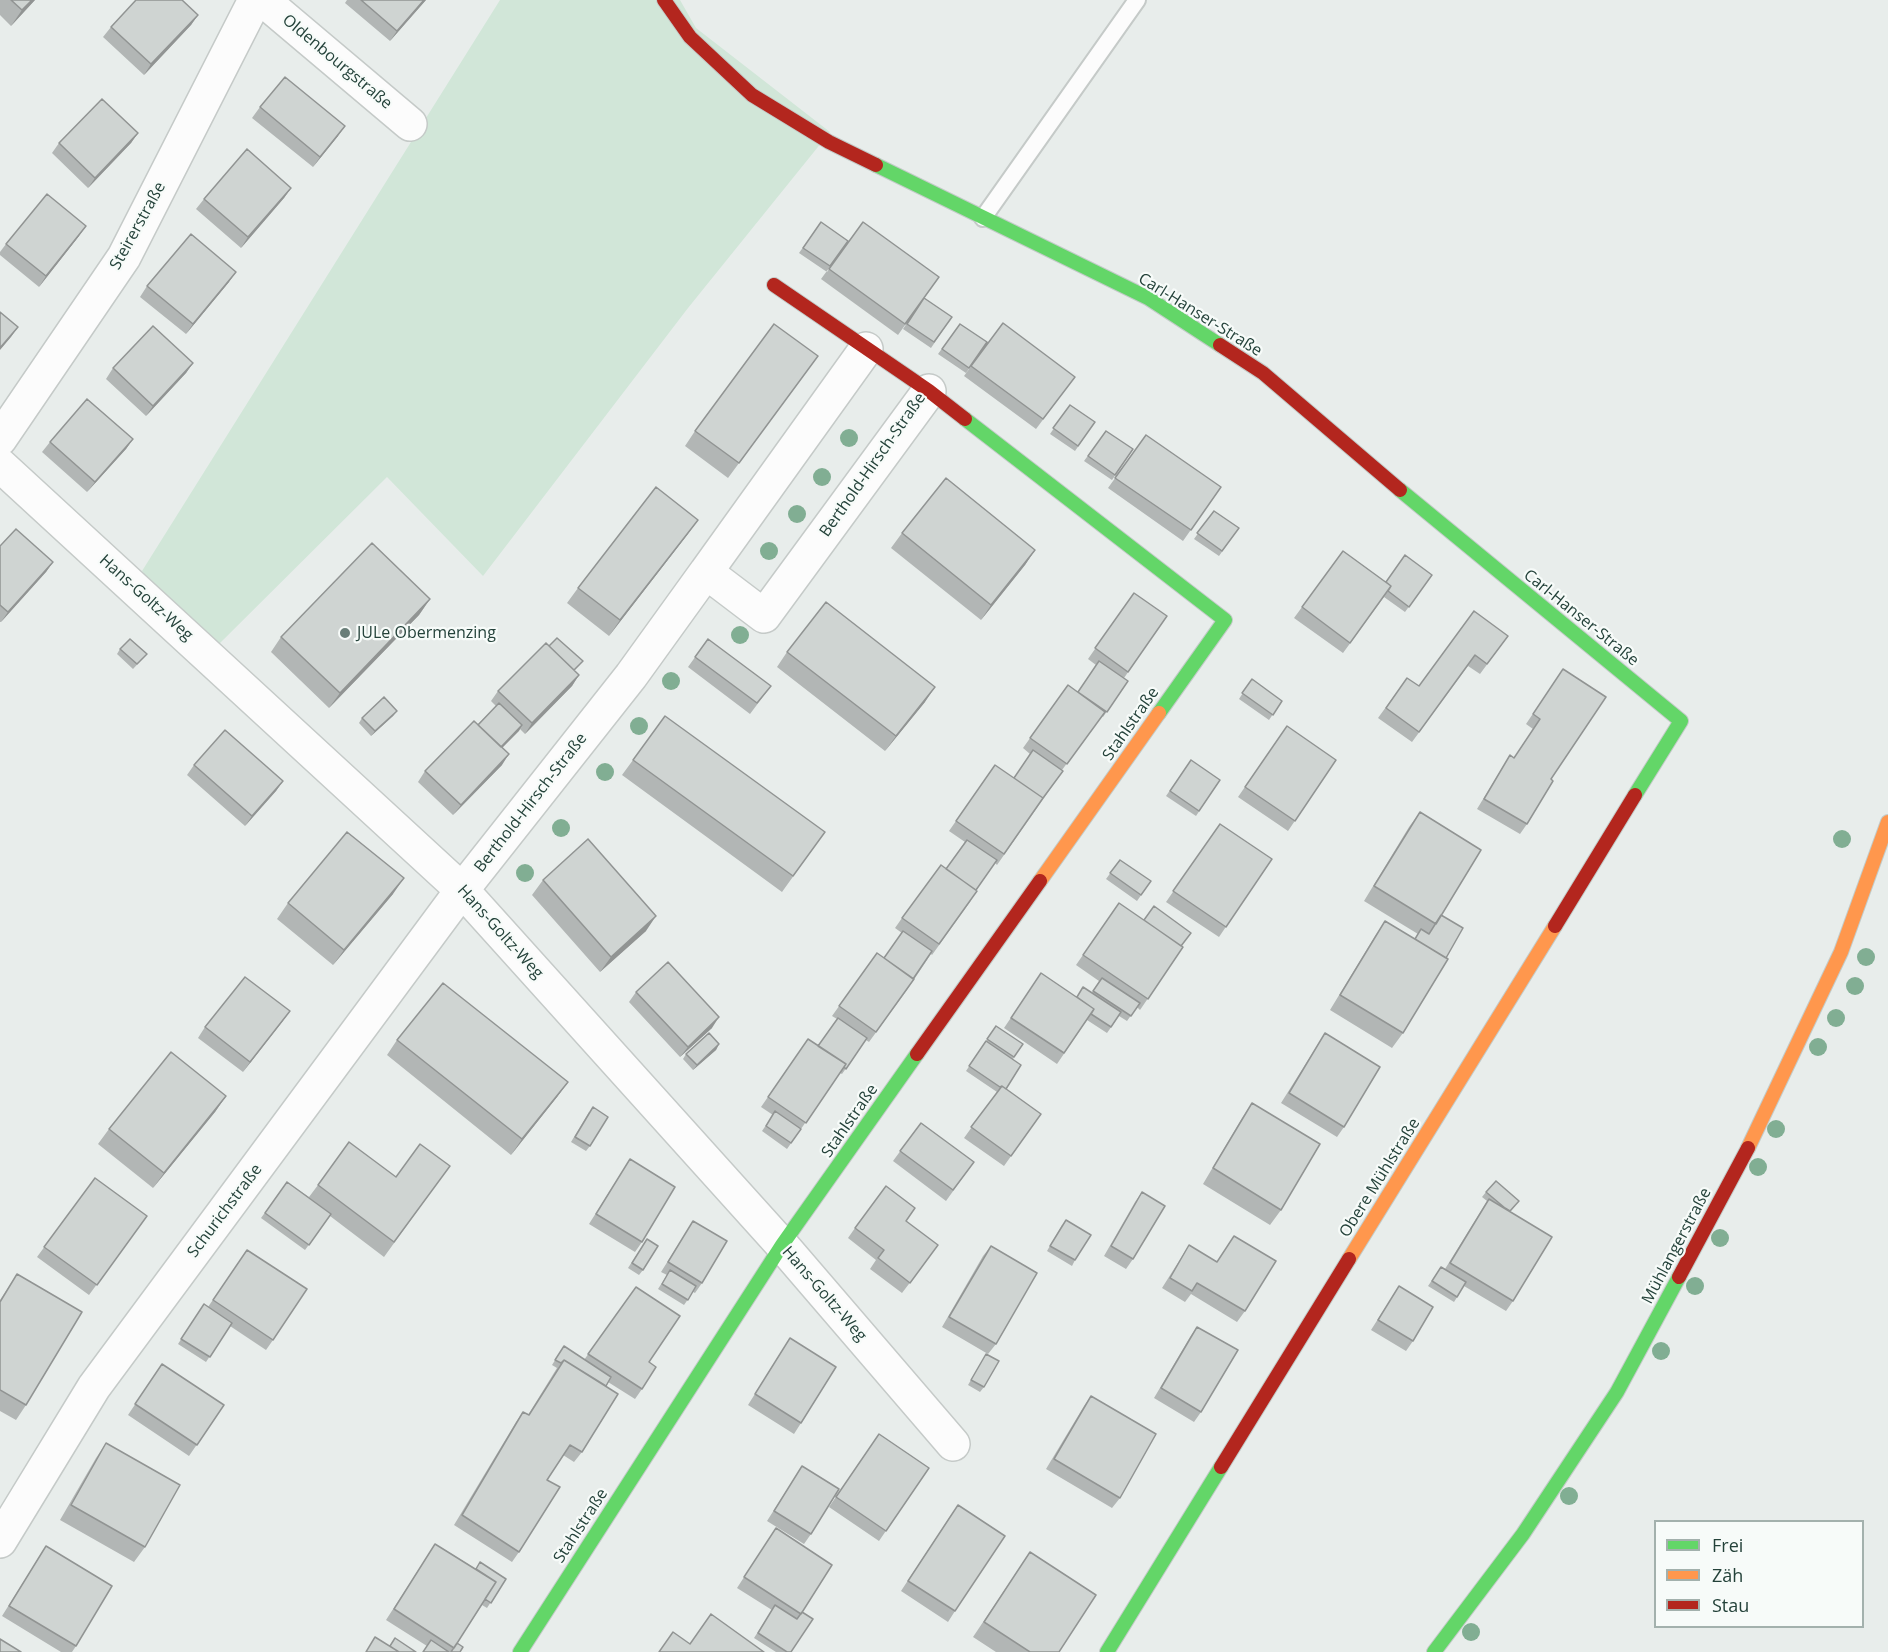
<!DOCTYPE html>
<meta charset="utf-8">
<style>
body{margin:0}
#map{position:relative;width:1888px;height:1652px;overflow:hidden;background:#e8edeb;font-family:"Open Sans",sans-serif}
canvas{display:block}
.legend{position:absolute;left:1654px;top:1520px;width:210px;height:108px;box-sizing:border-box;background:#f7fbf9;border:2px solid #a3b1ad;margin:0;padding:8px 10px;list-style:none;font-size:18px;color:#24423a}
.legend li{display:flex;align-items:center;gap:12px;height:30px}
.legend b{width:30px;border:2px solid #a3b1ad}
</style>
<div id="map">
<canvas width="1888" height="1652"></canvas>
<ul class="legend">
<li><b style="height:8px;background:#63d668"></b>Frei</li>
<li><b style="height:8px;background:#ff974d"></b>Zäh</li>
<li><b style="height:8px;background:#b3261e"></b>Stau</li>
</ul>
</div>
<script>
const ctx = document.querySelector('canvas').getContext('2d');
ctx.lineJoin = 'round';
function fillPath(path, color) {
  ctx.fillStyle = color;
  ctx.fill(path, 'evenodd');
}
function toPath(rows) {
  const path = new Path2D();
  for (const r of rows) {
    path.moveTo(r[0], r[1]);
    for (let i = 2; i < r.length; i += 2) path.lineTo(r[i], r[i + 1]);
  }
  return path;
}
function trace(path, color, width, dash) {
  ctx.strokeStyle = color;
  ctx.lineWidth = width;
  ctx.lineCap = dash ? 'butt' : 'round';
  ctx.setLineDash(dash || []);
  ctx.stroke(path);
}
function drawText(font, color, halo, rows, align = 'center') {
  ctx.font = font + ' "Open Sans",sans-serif';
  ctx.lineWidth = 4.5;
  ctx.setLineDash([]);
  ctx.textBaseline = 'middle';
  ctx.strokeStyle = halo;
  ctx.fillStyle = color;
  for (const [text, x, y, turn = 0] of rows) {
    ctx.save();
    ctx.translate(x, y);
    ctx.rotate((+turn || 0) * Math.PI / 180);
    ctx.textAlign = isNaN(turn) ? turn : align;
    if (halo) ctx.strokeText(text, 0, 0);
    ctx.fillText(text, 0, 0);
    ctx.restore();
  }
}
fillPath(toPath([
 [500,0,680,0,696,28,830,132,688,308,483,576,387,477,218,645,202,649,142,571]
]), '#d1e6d8');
const lane = toPath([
 [983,218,1137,0]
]);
const street = toPath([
 [263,0,410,124],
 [0,439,124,257,255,0],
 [0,465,462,890,782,1245,953,1444],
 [706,572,866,349],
 [0,1541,94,1387,462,890,631,676,706,572,764,616,929,391]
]);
const fast = toPath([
 [876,165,1148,298,1220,345],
 [965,419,1225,620,1159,713],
 [1400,490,1681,721,1635,795],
 [520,1652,782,1245,917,1054],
 [1107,1652,1221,1467],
 [1434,1652,1523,1534,1617,1392,1679,1277]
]);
const slow = toPath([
 [1040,881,1159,713],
 [1748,1148,1841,952,1888,822],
 [1349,1259,1555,926]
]);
const jam = toPath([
 [664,0,690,37,752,95,829,142,876,165],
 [774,285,929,391,965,419],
 [1220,345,1263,373,1400,490],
 [1555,926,1635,795],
 [917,1054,1040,881],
 [1679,1277,1748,1148],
 [1221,1467,1349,1259]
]);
trace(lane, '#c5cac8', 20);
trace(street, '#c5cac8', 36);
trace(fast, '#c3cbc8', 16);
trace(slow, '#c3cbc8', 16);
trace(jam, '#c3cbc8', 16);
trace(lane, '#fcfcfc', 16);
trace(street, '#fcfcfc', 33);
trace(fast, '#63d668', 14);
trace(slow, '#ff974d', 14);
trace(jam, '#b3261e', 14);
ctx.fillStyle = '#81ae93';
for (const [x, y] of [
 [849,438],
 [822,477],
 [797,514],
 [769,551],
 [740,635],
 [671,681],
 [639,726],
 [605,772],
 [561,828],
 [1842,839],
 [525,873],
 [1866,957],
 [1855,986],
 [1836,1018],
 [1818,1047],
 [1776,1129],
 [1758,1167],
 [1720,1238],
 [1695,1286],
 [1661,1351],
 [1569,1496],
 [1471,1632]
]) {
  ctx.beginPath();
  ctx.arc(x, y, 9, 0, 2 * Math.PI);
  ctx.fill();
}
fillPath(toPath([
 [0,0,35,0,11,26,0,15],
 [347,0,426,0,390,41,345,3],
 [198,15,191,25,144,75,103,37,111,27],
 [260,107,338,136,313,167,252,118],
 [138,133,131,143,88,188,52,153,59,143],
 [291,188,284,198,241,248,196,209,204,199],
 [821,222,848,241,827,272,799,253],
 [863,222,939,277,898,335,821,279],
 [79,236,39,287,0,255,0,252,6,244],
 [229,282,186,334,140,297,147,286],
 [924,298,952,317,931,348,903,329],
 [1003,323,1075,377,1036,429,964,376],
 [960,324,987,342,966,373,938,354],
 [193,363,186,373,146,416,106,379,113,368],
 [807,371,728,478,685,446,695,431],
 [1070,405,1095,422,1075,451,1050,434],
 [1106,431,1133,449,1112,480,1084,461],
 [1146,435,1221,487,1183,541,1108,488],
 [133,439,126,449,87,492,42,452,50,442],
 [1214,511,1239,528,1219,556,1194,539],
 [698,520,687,535,609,636,567,603,578,588],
 [902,533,1035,550,1025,565,981,620,891,548],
 [0,546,53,562,46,572,1,622,0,622],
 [1343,551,1386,582,1432,575,1405,612,1384,597,1343,653,1294,618],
 [1134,593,1167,616,1124,678,1128,681,1103,717,1102,716,1062,770,1063,771,997,865,995,863,976,890,970,902,932,955,931,954,907,990,869,1042,866,1040,842,1074,840,1073,787,1149,762,1131,773,1115,761,1107,808,1039,818,1046,837,1019,832,1016,877,953,884,958,902,933,895,928,902,918,946,869,965,842,949,831,988,775,1014,778,1030,754,1023,748,1068,685,1078,692,1096,665,1088,659],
 [430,599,419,615,329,708,271,652,281,637],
 [1508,636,1480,674,1468,666,1412,742,1378,718,1407,678,1419,686],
 [708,639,771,686,750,714,688,667],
 [549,646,583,661,574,671,579,675,572,686,525,734,520,729,502,748,502,765,453,815,418,782,425,771,478,724,496,706,491,701,498,691],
 [120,649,147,654,133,669,117,654],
 [787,652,925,702,885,751,777,667],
 [1563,669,1551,779,1527,824,1520,834,1477,809,1510,755,1514,758,1533,729,1526,724],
 [1252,679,1282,701,1269,720,1239,699],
 [397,711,393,716,371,736,359,723,362,718],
 [1287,726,1336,760,1288,831,1238,797],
 [633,760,825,832,782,892,622,775],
 [1191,760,1220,780,1196,816,1166,796],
 [194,765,283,781,276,791,245,826,187,775],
 [1420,812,1441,915,1446,958,1403,1033,1392,1048,1330,1010,1375,936,1385,921,1415,939,1418,934,1364,901,1409,827],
 [1220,824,1272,859,1219,937,1166,902],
 [1120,860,1151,881,1137,901,1106,879],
 [543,880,646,931,600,972,532,895],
 [393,894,333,965,277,919,288,903],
 [1119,903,1183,947,1140,1010,1137,1007,1127,1021,1119,1016,1107,1033,1087,1020,1057,1064,1004,1028,1041,973,1076,997,1092,993,1099,981,1076,965],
 [636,992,712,1028,680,1057,629,1002],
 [290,1011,243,1072,198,1038,205,1027],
 [996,1026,1023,1044,1013,1059,1006,1089,1041,1114,1004,1166,964,1138,997,1092,966,1071],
 [1325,1033,1344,1127,1337,1137,1281,1103],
 [397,1040,568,1082,557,1097,511,1155,387,1055],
 [719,1044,716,1050,693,1070,683,1059,686,1054],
 [226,1096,215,1112,153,1188,98,1144,109,1129],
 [1252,1103,1281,1210,1270,1225,1203,1184,1242,1118],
 [589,1112,590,1146,586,1151,571,1142],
 [921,1123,974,1162,946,1201,893,1161],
 [630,1159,642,1242,635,1252,589,1224],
 [396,1177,439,1181,384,1257,330,1216,305,1250,261,1218,287,1182,309,1197,318,1185],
 [95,1178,147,1216,89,1295,37,1257],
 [1142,1192,1133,1259,1126,1269,1104,1256,1135,1202],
 [1486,1192,1515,1206,1510,1212,1513,1301,1506,1311,1464,1286,1454,1302,1428,1286,1441,1267,1445,1269,1487,1201,1482,1197],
 [693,1221,702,1283,695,1293,693,1292,684,1305,658,1289,667,1275,661,1272],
 [906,1221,931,1255,902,1293,870,1269,876,1260,848,1238,855,1228],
 [1062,1225,1075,1260,1072,1266,1047,1251],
 [1234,1236,1245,1311,1237,1322,1191,1294,1185,1302,1162,1288,1189,1245,1217,1262],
 [647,1239,643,1270,639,1275,628,1268],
 [991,1246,996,1344,988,1354,942,1327,983,1256],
 [247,1250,273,1340,266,1350,230,1326,206,1362,178,1344,204,1304,208,1307],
 [17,1274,26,1405,16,1420,0,1411,0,1300],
 [1399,1286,1413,1341,1406,1351,1371,1330],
 [636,1287,649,1362,642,1389,635,1399,608,1382,606,1386,582,1452,574,1462,563,1455,547,1480,519,1552,512,1562,454,1525,516,1422,523,1412,528,1415,557,1368,552,1365,564,1346,584,1360],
 [1197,1327,1201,1412,1194,1422,1154,1398,1190,1337],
 [790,1338,801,1423,794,1434,748,1405],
 [986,1354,984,1387,980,1392,968,1385],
 [162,1364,224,1405,189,1456,128,1415],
 [1091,1396,1120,1498,1112,1508,1046,1469,1084,1406],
 [879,1434,929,1468,879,1541,829,1507],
 [106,1443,145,1547,134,1562,60,1520,96,1458],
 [802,1466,811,1534,804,1544,767,1521],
 [951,1515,955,1611,948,1622,901,1591],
 [776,1528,802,1612,791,1652,776,1652,754,1638,772,1610,737,1588],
 [435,1544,476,1569,506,1579,487,1608,482,1605,457,1643,460,1652,423,1652,427,1646,386,1620],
 [46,1546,76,1646,72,1652,61,1652,2,1616],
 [1030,1552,1059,1652,996,1652,973,1637]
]), '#b2b6b5');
fillPath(toPath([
 [32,0,35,0,11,26,22,10],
 [424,0,426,0,390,41,397,31],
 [198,15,191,25,144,75,151,64],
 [345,126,338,136,313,167,320,157],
 [138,133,131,143,88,188,95,178],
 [291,188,284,198,241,248,248,237],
 [86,226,79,236,39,287,46,276],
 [236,272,229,282,186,334,193,324],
 [18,327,11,337,0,350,0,348],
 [193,363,186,373,146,416,153,406],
 [133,439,126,449,87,492,95,482],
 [698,520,687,535,609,636,620,620],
 [1035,550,1025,565,981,620,991,605],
 [53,562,46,572,1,622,8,612],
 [430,599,419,615,329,708,340,693],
 [579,675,572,686,525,734,532,723],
 [935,687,925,702,885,751,896,736],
 [397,711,393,716,371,736,375,731],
 [522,725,519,731,494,756,497,751],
 [509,754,502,765,453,815,461,805],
 [283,781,276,791,245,826,252,816],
 [404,878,393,894,333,965,344,950],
 [656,916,646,931,600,972,611,957],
 [290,1011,282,1022,243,1072,250,1062],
 [719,1017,712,1028,680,1057,688,1047],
 [719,1044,716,1050,693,1070,697,1065],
 [568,1082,557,1097,511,1155,522,1139],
 [226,1096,215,1112,153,1188,164,1173]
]), '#919493');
const building = toPath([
 [11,0,32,0,22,10,11,0],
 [136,0,182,0,198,15,151,64,111,27,136,0],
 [361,0,424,0,397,31,361,0],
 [285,77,345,126,320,157,260,107,285,77],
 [102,99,138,133,95,178,59,143,102,99],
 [247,149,291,188,248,237,204,199,247,149],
 [47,194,86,226,46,276,6,244,47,194],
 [821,222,848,241,830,266,803,248,821,222],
 [863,222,939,277,905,324,829,269,863,222],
 [191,234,236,272,193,324,147,286,191,234],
 [924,298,952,317,934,342,907,324,924,298],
 [0,312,18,327,0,348,0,312],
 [1003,323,1075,377,1043,419,971,366,1003,323],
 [774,324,818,356,739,463,695,431,774,324],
 [960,324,987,342,969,368,942,349,960,324],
 [153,326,193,363,153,406,113,368,153,326],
 [87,399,133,439,95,482,50,442,87,399],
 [1070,405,1095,422,1078,446,1053,428,1070,405],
 [1106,431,1133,449,1115,475,1088,456,1106,431],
 [1146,435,1221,487,1191,530,1115,478,1146,435],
 [946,478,1035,550,991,605,902,533,946,478],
 [656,487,698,520,620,620,578,588,656,487],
 [1214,511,1239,528,1222,551,1197,533,1214,511],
 [16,529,53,562,8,612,0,605,0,546,16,529],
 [372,543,430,599,340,693,281,637,372,543],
 [1343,551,1391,586,1350,643,1302,607,1343,551],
 [1405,555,1432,575,1409,607,1388,591,1391,586,1386,582,1405,555],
 [1134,593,1167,616,1128,672,1095,648,1134,593],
 [826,602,935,687,896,736,787,652,826,602],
 [1474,611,1508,636,1487,664,1475,655,1419,732,1386,708,1407,678,1419,686,1474,611],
 [557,638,583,661,574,670,549,646,557,638],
 [130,639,147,654,137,664,120,649,130,639],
 [708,639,771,686,757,703,695,657,708,639],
 [546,643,579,675,532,723,498,691,546,643],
 [1099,661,1128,681,1107,712,1078,692,1099,661],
 [1563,669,1606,697,1551,779,1553,781,1527,824,1484,799,1510,755,1514,758,1540,719,1533,714,1563,669],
 [1252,679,1282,701,1273,715,1242,693,1252,679],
 [1068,685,1105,712,1067,764,1030,738,1068,685],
 [384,697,397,711,375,731,362,718,384,697],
 [499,703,522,725,501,747,478,725,499,703],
 [665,716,825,832,793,876,633,760,665,716],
 [474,721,509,754,461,805,425,771,474,721],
 [1287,726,1336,760,1295,821,1245,787,1287,726],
 [225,730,283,781,252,816,194,765,225,730],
 [1033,750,1063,771,1043,798,1014,778,1033,750],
 [1191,760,1220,780,1199,811,1170,791,1191,760],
 [995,765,1043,798,1004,854,956,821,995,765],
 [1420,812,1481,850,1436,924,1374,886,1420,812],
 [1220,824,1272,859,1226,927,1173,891,1220,824],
 [347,832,404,878,344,950,288,903,347,832],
 [588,839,656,916,611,957,543,880,588,839],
 [967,840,997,860,976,890,946,869,967,840],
 [1120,860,1151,881,1141,895,1110,873,1120,860],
 [941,865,977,891,939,944,902,918,941,865],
 [1119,903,1183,947,1148,999,1083,955,1119,903],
 [1154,906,1191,933,1181,946,1144,920,1154,906],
 [1441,915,1463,928,1446,958,1415,939,1421,929,1429,934,1441,915],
 [1385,921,1448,959,1403,1033,1340,995,1385,921],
 [903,931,932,951,913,979,884,958,903,931],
 [877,953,914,979,876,1032,839,1006,877,953],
 [668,962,719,1017,688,1047,636,992,668,962],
 [1041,973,1094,1009,1064,1053,1011,1018,1041,973],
 [245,977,290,1011,250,1062,205,1027,245,977],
 [1102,978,1140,1003,1131,1016,1093,991,1102,978],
 [443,983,568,1082,522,1139,397,1040,443,983],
 [1083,987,1121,1012,1111,1027,1091,1014,1094,1009,1077,997,1083,987],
 [838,1018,867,1038,846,1069,844,1067,846,1064,818,1046,838,1018],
 [996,1026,1023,1044,1014,1057,987,1039,996,1026],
 [709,1033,719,1044,697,1065,686,1054,709,1033],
 [1325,1033,1380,1067,1344,1127,1289,1093,1325,1033],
 [808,1039,846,1064,806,1123,768,1097,808,1039],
 [986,1041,1021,1065,1006,1089,1002,1086,1000,1087,969,1066,986,1041],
 [171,1052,226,1096,164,1173,109,1129,171,1052],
 [1002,1086,1041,1114,1011,1156,971,1127,1002,1086],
 [1252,1103,1320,1144,1281,1210,1213,1168,1252,1103],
 [593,1107,608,1117,590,1146,575,1137,593,1107],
 [775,1111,801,1129,791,1143,766,1126,775,1111],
 [921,1123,974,1162,953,1190,900,1151,921,1123],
 [349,1142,396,1177,420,1144,450,1166,394,1242,318,1185,349,1142],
 [630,1159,675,1187,642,1242,596,1214,630,1159],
 [95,1178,147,1216,97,1285,44,1247,95,1178],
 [1496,1181,1519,1201,1510,1211,1505,1208,1486,1192,1496,1181],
 [287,1182,331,1214,309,1245,265,1213,287,1182],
 [886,1186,915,1208,906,1221,938,1245,910,1283,878,1258,884,1250,855,1228,886,1186],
 [1142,1192,1165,1206,1133,1259,1111,1246,1142,1192],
 [1489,1199,1552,1237,1513,1301,1450,1263,1489,1199],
 [1066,1220,1091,1235,1075,1260,1050,1246,1066,1220],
 [693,1221,727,1241,702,1283,668,1262,693,1221],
 [1234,1236,1276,1261,1245,1311,1197,1283,1192,1291,1170,1278,1189,1245,1217,1262,1234,1236],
 [647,1239,658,1246,643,1270,632,1263,647,1239],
 [991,1246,1037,1273,996,1344,949,1317,991,1246],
 [247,1250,307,1289,273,1340,213,1300,247,1250],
 [1441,1267,1466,1282,1457,1297,1432,1281,1441,1267],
 [670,1270,696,1286,688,1300,662,1284,670,1270],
 [17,1274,82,1312,26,1405,0,1390,0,1302,17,1274],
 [1399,1286,1433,1307,1413,1341,1378,1320,1399,1286],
 [636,1287,680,1316,649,1362,656,1367,642,1389,588,1354,636,1287],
 [204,1304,232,1323,210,1357,181,1339,204,1304],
 [1197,1327,1238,1350,1201,1412,1161,1388,1197,1327],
 [790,1338,836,1367,801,1423,755,1394,790,1338],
 [564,1346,611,1377,606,1386,564,1360,561,1363,555,1360,564,1346],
 [986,1354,999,1361,984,1387,971,1380,986,1354],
 [564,1360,618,1394,582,1452,570,1445,547,1480,560,1487,519,1552,462,1515,523,1412,529,1415,564,1360],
 [162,1364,224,1405,197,1445,135,1404,162,1364],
 [1091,1396,1156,1434,1120,1498,1054,1459,1091,1396],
 [879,1434,929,1468,886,1531,836,1497,879,1434],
 [106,1443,180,1485,145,1547,71,1505,106,1443],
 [802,1466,839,1489,811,1534,774,1511,802,1466],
 [958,1505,1005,1536,955,1611,908,1581,958,1505],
 [776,1528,832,1565,801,1614,744,1577,776,1528],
 [435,1544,496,1582,454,1648,394,1609,435,1544],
 [46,1546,112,1586,76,1646,9,1606,46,1546],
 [1030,1552,1096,1595,1059,1652,1030,1652,984,1622,1030,1552],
 [480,1562,506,1579,491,1603,485,1599,496,1582,476,1569,480,1562],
 [775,1605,797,1619,802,1612,813,1619,791,1652,787,1652,758,1633,775,1605],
 [711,1614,764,1652,659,1652,673,1632,690,1644,711,1614],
 [375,1637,399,1652,366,1652,375,1637],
 [395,1638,416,1652,399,1652,390,1646,395,1638],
 [0,1639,21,1652,0,1652,0,1639],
 [431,1640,449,1652,423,1652,431,1640],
 [457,1643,463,1647,460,1652,451,1652,457,1643]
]);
fillPath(building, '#cfd4d2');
trace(building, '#919493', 1.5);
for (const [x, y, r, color] of [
 [345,633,6,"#697e78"]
]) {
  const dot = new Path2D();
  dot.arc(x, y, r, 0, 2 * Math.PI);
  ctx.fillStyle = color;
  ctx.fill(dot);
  trace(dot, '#f7fbf9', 2);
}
drawText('16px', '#24423a', '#f7fbf9', [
 ["Oldenbourgstraße",337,62,40],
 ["Steirerstraße",138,226,-61],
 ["Carl-Hanser-Straße",1200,315,32],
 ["Berthold-Hirsch-Straße",873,465,-55],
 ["Hans-Goltz-Weg",146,598,42],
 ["Carl-Hanser-Straße",1581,618,39],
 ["Stahlstraße",1131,724,-55],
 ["Berthold-Hirsch-Straße",531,803,-52],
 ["Hans-Goltz-Weg",500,932,48],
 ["Stahlstraße",850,1121,-55],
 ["Obere Mühlstraße",1380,1178,-58],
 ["Schurichstraße",225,1211,-53],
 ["Mühlangerstraße",1677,1246,-62],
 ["Hans-Goltz-Weg",824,1294,49],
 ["Stahlstraße",581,1526,-57]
]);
drawText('16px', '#24423a', '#f7fbf9', [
 ["JULe Obermenzing",357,633]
], 'left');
</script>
